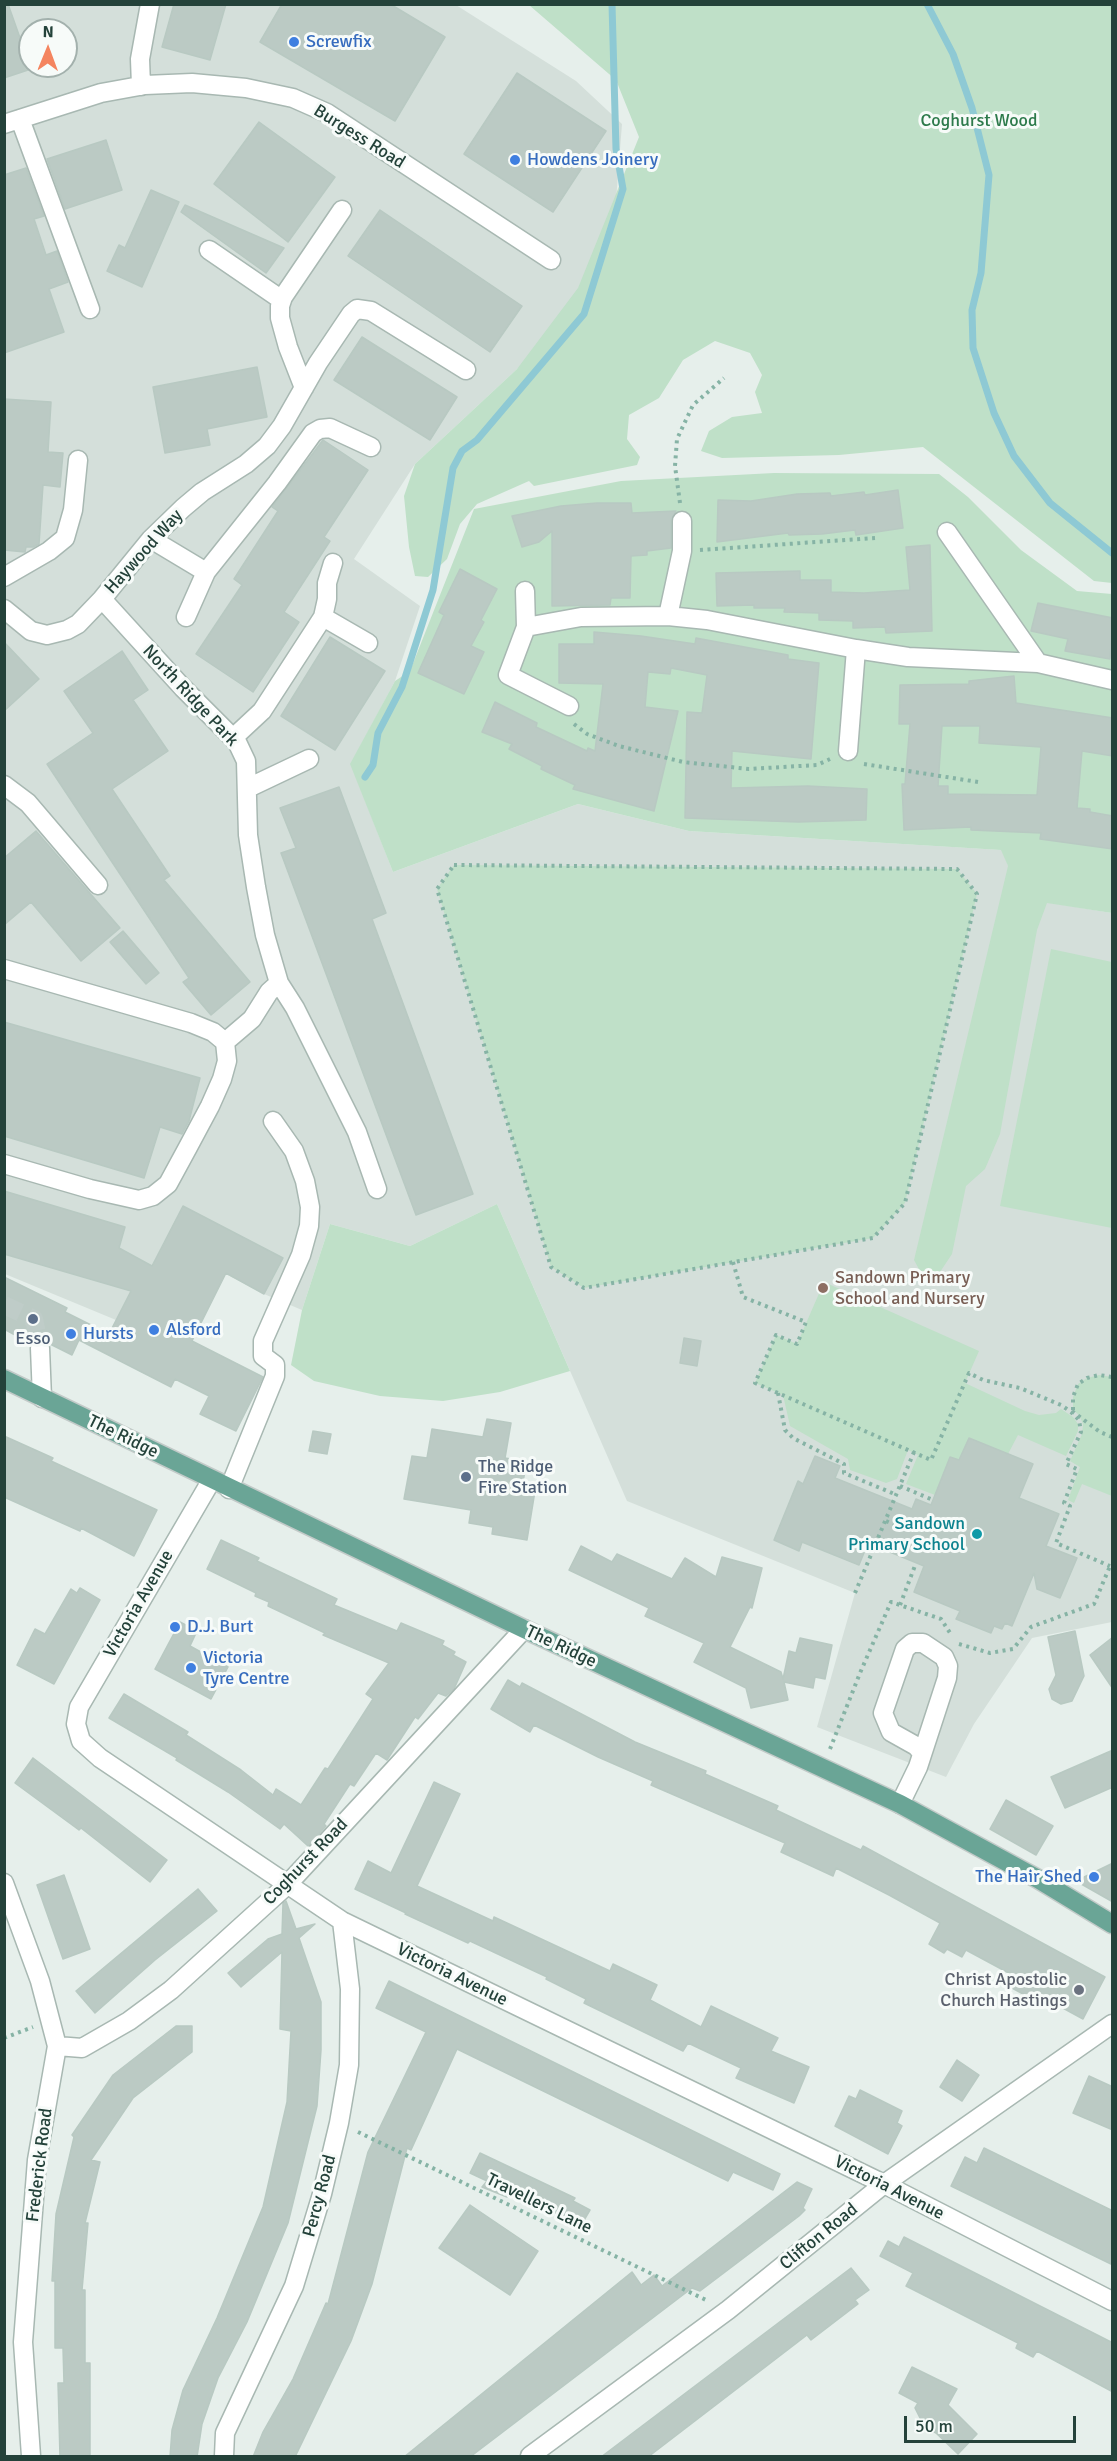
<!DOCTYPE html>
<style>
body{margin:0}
#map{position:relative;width:1117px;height:2461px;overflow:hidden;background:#e6efeb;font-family:Signika,sans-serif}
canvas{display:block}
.frame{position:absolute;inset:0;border:6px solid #24423a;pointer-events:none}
.north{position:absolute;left:18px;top:18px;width:60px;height:60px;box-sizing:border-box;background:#f7fbf9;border:2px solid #a3b1ad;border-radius:50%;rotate:1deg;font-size:16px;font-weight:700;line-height:24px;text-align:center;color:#24423a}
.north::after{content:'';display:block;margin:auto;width:21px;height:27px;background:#f4845f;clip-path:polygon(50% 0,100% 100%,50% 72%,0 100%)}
.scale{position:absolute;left:904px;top:2416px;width:172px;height:27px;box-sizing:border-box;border:3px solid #24423a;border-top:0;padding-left:8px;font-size:18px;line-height:21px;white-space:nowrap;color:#24423a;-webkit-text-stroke:4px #f7fbf9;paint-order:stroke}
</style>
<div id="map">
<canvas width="1117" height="2461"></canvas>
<div class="frame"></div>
<div class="north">N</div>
<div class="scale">50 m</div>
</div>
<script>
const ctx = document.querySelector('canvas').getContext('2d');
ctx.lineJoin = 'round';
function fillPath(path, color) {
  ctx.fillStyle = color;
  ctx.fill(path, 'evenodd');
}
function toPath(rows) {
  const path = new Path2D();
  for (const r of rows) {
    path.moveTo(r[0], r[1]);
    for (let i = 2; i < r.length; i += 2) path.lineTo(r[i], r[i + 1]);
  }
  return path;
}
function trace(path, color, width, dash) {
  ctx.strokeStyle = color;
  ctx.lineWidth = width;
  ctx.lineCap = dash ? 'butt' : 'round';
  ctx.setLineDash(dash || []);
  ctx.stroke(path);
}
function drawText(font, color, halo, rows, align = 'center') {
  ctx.font = font + ' Signika,sans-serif';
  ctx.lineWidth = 6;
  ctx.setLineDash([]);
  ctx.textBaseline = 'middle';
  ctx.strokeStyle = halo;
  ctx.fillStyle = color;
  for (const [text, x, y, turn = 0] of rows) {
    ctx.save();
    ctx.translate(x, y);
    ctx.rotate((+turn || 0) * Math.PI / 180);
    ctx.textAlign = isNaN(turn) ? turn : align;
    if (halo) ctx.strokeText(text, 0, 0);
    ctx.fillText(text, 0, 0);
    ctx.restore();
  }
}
fillPath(toPath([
 [5,5,456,5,576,81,622,124,615,213,589,325,517,369,415,464,354,559,420,606,395,681,351,764,393,872,578,804,689,831,1002,850,1021,898,1112,913,1112,1622,1032,1638,974,1724,946,1777,817,1727,855,1593,627,1501,497,1204,410,1246,330,1224,302,1310,264,1294,164,1242,152,1266,116,1320,5,1274],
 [30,30,66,30,66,66,30,66]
]), '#d4dfda');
fillPath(toPath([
 [529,5,1112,5,1112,583,1094,581,923,447,839,455,722,458,701,451,709,431,732,417,762,413,755,392,762,375,750,353,715,341,683,360,659,398,629,415,627,439,640,457,637,465,534,486,529,481,477,504,460,524,447,559,428,577,415,576,409,547,404,496,415,464,517,369,578,288,639,137,616,80],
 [774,473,939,474,968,497,1021,550,1077,591,1112,594,1112,913,1047,903,1037,930,1000,1134,985,1169,966,1186,952,1254,938,1275,920,1271,914,1260,1008,866,1001,850,689,831,578,804,393,872,350,764,395,681,410,671,474,509,621,481],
 [454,865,957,869,977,894,905,1203,873,1238,584,1288,551,1267,437,889],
 [1051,949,1112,962,1112,1228,1000,1206],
 [497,1204,570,1371,500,1392,443,1401,380,1396,314,1381,291,1365,302,1310,330,1224,410,1246],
 [824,1282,979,1351,965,1383,1025,1411,1039,1415,1056,1413,1061,1409,1073,1417,1078,1424,1078,1431,1066,1456,1018,1435,1008,1454,969,1438,959,1460,950,1457,935,1495,906,1484,918,1455,908,1450,897,1479,886,1483,850,1470,848,1459,790,1426,783,1395,755,1383,776,1335,797,1344],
 [1099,1375,1112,1377,1112,1496,1082,1484,1074,1503,1068,1500,1080,1467,1070,1461,1082,1434,1083,1424,1079,1415,1073,1410,1073,1397,1078,1384,1087,1378]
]), '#bfe0c8');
trace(toPath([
 [927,4,953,54,972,108,989,175,981,273,972,310,973,348,994,413,1014,456,1050,503,1112,553],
 [365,777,373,765,378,733,402,687,433,590,453,468,462,451,477,440,584,314,623,189,616,149,612,4]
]), '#8ec9d4', 7);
const building = toPath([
 [4,4,8,4,31,69,4,78,4,4],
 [174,4,226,4,210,60,162,47,174,4],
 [282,4,390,4,445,37,395,121,260,42,282,4],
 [517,73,606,131,553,212,464,154,517,73],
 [259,122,335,177,288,242,214,184,259,122],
 [106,140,122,190,65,209,47,159,106,140],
 [26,168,44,216,34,219,46,255,57,251,68,282,49,289,64,332,4,353,4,175,26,168],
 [151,190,179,202,142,287,107,271,119,245,125,248,151,190],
 [185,205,284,248,266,273,181,212,185,205],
 [380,210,522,306,490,352,348,256,380,210],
 [362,337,457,397,430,440,334,380,362,337],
 [257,367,267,417,207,429,210,445,165,453,153,387,257,367],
 [4,399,51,402,48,452,63,453,60,487,43,485,39,544,33,547,26,547,25,552,4,550,4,399],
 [323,440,368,470,324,537,330,541,284,612,299,622,253,692,196,654,242,585,234,579,278,511,272,507,323,440],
 [898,490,903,528,856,535,855,530,822,534,789,535,788,533,717,542,718,500,751,501,797,494,830,493,831,496,864,492,865,495,898,490],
 [597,503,631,503,632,513,676,511,671,520,671,548,647,551,647,555,631,556,630,598,611,598,610,605,552,606,552,531,539,542,522,547,512,516,561,506,597,503],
 [930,545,932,631,886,633,885,627,853,628,853,621,819,620,819,613,784,612,785,608,754,608,754,605,717,606,716,573,800,571,800,580,831,580,831,592,864,593,910,590,906,547,930,545],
 [460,569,497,589,481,620,484,622,471,646,484,652,464,694,418,673,444,615,439,612,460,569],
 [1038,603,1113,618,1110,659,1065,651,1068,639,1031,631,1038,603],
 [594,632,641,636,695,644,696,638,788,655,788,659,819,663,811,759,732,751,731,788,808,786,867,789,866,820,798,822,685,818,687,712,702,713,707,675,671,668,670,674,648,672,645,707,678,711,654,811,573,789,575,785,541,769,542,766,509,749,512,744,482,732,495,702,537,723,536,727,587,751,588,748,595,751,603,684,559,683,559,644,594,644,594,632],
 [330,637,385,671,335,750,281,716,330,637],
 [4,642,39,679,4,711,4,642],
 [122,651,148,690,133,700,168,751,112,789,170,876,164,880,250,982,211,1015,183,982,189,978,47,764,93,733,64,691,122,651],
 [1014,676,1016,703,1113,718,1113,756,1082,751,1077,808,1090,809,1090,812,1113,816,1113,849,1040,839,1041,833,971,830,971,827,904,830,902,784,905,784,910,724,899,724,900,685,969,684,969,681,1014,676],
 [942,726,980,726,979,743,1041,747,1037,795,948,794,948,786,938,786,942,726],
 [339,787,386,913,372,919,473,1194,416,1215,281,853,296,848,280,808,339,787],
 [36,831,120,928,81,961,31,902,4,925,4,858,36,831],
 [123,931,159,973,146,984,110,942,123,931],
 [4,1022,200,1078,189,1121,182,1134,160,1127,144,1178,4,1136,4,1022],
 [4,1191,125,1227,119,1248,152,1266,183,1206,283,1258,264,1294,226,1273,192,1341,263,1377,236,1431,200,1414,209,1396,175,1379,171,1387,79,1340,72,1355,50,1344,45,1338,35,1338,30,1343,4,1329,4,1277,67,1308,65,1312,109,1334,131,1291,4,1254,4,1191],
 [684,1338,701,1341,697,1366,680,1363,684,1338],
 [487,1419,511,1423,505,1458,517,1460,516,1465,521,1466,520,1470,525,1471,523,1482,536,1485,527,1540,492,1534,493,1527,469,1523,471,1510,404,1499,412,1456,427,1458,432,1429,483,1437,487,1419],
 [313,1431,331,1434,327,1454,309,1451,313,1431],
 [4,1436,53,1458,51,1461,157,1510,134,1556,81,1528,80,1531,4,1497,4,1436],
 [969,1438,1033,1464,1019,1498,1059,1514,1046,1546,1077,1558,1060,1598,1037,1589,1034,1573,1012,1626,1005,1623,1002,1629,994,1626,991,1633,956,1619,960,1611,914,1592,924,1566,868,1543,859,1565,802,1542,799,1551,774,1540,798,1481,803,1484,815,1456,840,1466,835,1478,912,1509,916,1499,931,1505,950,1457,959,1460,969,1438],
 [221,1540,259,1558,257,1561,337,1599,334,1605,397,1631,401,1623,444,1641,442,1645,455,1652,453,1655,466,1662,454,1689,446,1696,438,1693,418,1719,415,1717,387,1760,376,1753,354,1786,350,1784,324,1824,326,1826,308,1846,284,1824,280,1829,228,1792,176,1760,177,1758,109,1718,124,1694,188,1732,186,1735,241,1770,273,1795,276,1789,301,1805,325,1768,328,1769,373,1699,366,1694,389,1663,323,1635,325,1633,268,1606,269,1602,255,1596,256,1593,207,1569,221,1540],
 [581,1546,612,1562,617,1554,672,1579,685,1558,716,1577,722,1557,762,1568,752,1608,750,1607,730,1647,781,1672,783,1679,789,1651,796,1653,800,1638,832,1645,825,1679,815,1677,813,1688,784,1682,788,1700,751,1708,746,1688,694,1662,704,1643,645,1616,649,1608,569,1570,581,1546],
 [80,1588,100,1600,54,1684,17,1665,35,1629,45,1634,71,1589,77,1593,80,1588],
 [180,1622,197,1631,190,1646,228,1667,211,1699,155,1669,180,1622],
 [1075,1631,1084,1676,1072,1701,1061,1704,1052,1699,1049,1689,1056,1675,1048,1637,1075,1631],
 [1113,1637,1113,1689,1090,1655,1113,1637],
 [508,1680,520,1687,522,1683,635,1742,706,1771,705,1774,778,1806,776,1810,861,1850,863,1846,1105,1977,1083,2019,1039,1995,1036,2001,1012,1988,1018,1978,966,1950,962,1957,947,1949,944,1953,929,1944,940,1923,889,1895,836,1868,833,1876,781,1852,785,1843,651,1785,653,1781,598,1757,534,1725,530,1732,491,1709,508,1680],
 [1113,1750,1113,1787,1065,1808,1051,1777,1113,1750],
 [33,1758,167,1860,150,1882,81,1828,79,1830,15,1783,33,1758],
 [434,1782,460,1794,417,1886,493,1921,494,1917,610,1971,613,1964,657,1985,650,2000,701,2027,711,2006,778,2038,771,2051,809,2067,794,2103,736,2078,741,2068,688,2043,683,2051,584,2003,586,1999,546,1979,547,1977,470,1941,468,1943,405,1914,406,1913,355,1889,368,1861,391,1873,434,1782],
 [1006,1800,1053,1826,1036,1855,990,1829,1006,1800],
 [1113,1863,1113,1902,1076,1881,1113,1863],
 [64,1875,90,1949,63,1959,37,1885,64,1875],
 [198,1889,217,1911,155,1960,95,2013,76,1991,198,1889],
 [286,1901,296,1929,315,1924,299,1938,321,2002,321,2050,317,2106,288,2223,247,2322,218,2378,202,2424,197,2457,170,2457,172,2430,183,2390,217,2318,263,2207,287,2102,291,2031,280,2029,282,1952,241,1987,228,1973,268,1939,282,1934,283,1903,286,1901],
 [389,1981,780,2174,773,2190,733,2172,728,2181,457,2049,411,2150,407,2148,372,2284,351,2341,295,2457,253,2457,263,2432,293,2379,326,2303,328,2304,368,2152,426,2032,376,2008,389,1981],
 [176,2026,192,2026,192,2052,133,2098,91,2160,100,2162,85,2223,88,2223,82,2290,85,2290,85,2363,90,2363,90,2457,60,2457,58,2383,64,2383,63,2348,55,2348,55,2281,52,2281,56,2214,74,2137,72,2135,113,2075,176,2026],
 [957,2060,979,2075,962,2101,940,2087,957,2060],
 [1089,2076,1113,2087,1113,2130,1073,2113,1089,2076],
 [860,2090,902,2111,897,2123,902,2126,888,2154,835,2126,849,2096,856,2099,860,2090],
 [984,2148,1113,2211,1113,2265,951,2186,965,2157,977,2163,984,2148],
 [480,2153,575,2198,573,2201,590,2210,580,2227,552,2211,553,2209,520,2194,518,2196,510,2192,507,2197,482,2187,487,2181,470,2173,480,2153],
 [797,2182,812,2189,803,2208,805,2210,799,2216,700,2291,692,2288,470,2457,404,2457,632,2272,641,2285,654,2275,662,2286,797,2182],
 [470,2205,538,2251,510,2295,439,2248,470,2205],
 [904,2237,1113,2343,1113,2392,1037,2351,1033,2357,1016,2348,1018,2343,906,2286,913,2273,880,2256,888,2241,899,2247,904,2237],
 [851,2268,869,2290,855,2300,858,2304,811,2340,807,2335,648,2457,601,2457,851,2268],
 [912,2367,957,2389,948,2405,977,2434,958,2454,936,2433,924,2426,915,2408,918,2403,899,2393,912,2367]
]);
fillPath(building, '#bbcac4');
trace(building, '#b8c9c2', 1.5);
trace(toPath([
 [4,1305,34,1319,40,1348]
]), '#bfccc8', 18, [18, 9]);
const minor = toPath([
 [141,86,140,59,150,4],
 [20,119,90,309],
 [4,124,101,93,145,85,192,83,246,88,293,98,327,113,551,260],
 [209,250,282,300],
 [304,388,288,347,280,318,280,306,283,297,342,210],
 [947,532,1038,663],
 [151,539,206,572],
 [4,577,49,551,65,538,73,510,78,460],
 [525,591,526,627,508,675,569,706],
 [102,599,183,688,237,742,246,761,248,835,256,887,265,935,279,983,269,992,252,1019,225,1042],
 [4,609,31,631,47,635,67,630,78,624,102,599,151,539,183,508,202,492,246,464,267,446,282,426,318,363,351,314,357,309,371,311,466,370],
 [668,616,682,551,682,521],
 [186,617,206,572,277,483,313,433,320,429,330,428,371,447],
 [323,617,368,643],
 [526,627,581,617,668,616,707,620,856,649,908,657,1038,663,1112,680],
 [233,738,262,711,323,617,327,599,327,583,333,563],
 [848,751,856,649],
 [4,785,28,803,98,885],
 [248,788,309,759],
 [4,969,191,1023,213,1032,225,1042,227,1061,222,1079,210,1106,187,1149,168,1184,153,1196,139,1200,90,1189,4,1164],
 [279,983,295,1008,357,1132,377,1189],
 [40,1348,42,1398],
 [211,1481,79,1707,76,1724,81,1741,100,1758,342,1921,884,2184,1112,2301],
 [229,1489,275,1376,275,1365,263,1356,263,1341,301,1255,309,1226,310,1207,305,1181,294,1151,273,1121],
 [900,1804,918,1767,947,1678,948,1666,944,1657,923,1643,912,1643,905,1649,883,1713,891,1732,916,1746,922,1753],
 [4,1883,40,1981,57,2046,37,2160,23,2342,31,2456],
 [57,2046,82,2048,129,2021,171,1990,287,1885,524,1629],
 [224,2456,225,2433,294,2286,322,2194,339,2123,349,2065,350,1989,342,1921],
 [530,2456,728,2310,884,2184,1112,2024]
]);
const major = toPath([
 [4,1379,524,1629,900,1804,1038,1879,1112,1924]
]);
trace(minor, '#a8b8b2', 21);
trace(major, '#c2cac8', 21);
trace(toPath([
 [680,503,675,466,677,439,693,405,724,378],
 [700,550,875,538],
 [574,724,587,734,619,746,683,762,749,769,817,765,830,759],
 [864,764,978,782],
 [454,865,957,869,977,894,905,1203,873,1238,584,1288,551,1267,437,889,454,865],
 [733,1262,743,1297,806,1322,797,1344,776,1335,755,1383,931,1460,969,1373,983,1380,1020,1388,1061,1405,1071,1412,1079,1420,1081,1432,1066,1464,1077,1469,1064,1503,1070,1506,1056,1543,1110,1566],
 [778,1393,785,1430,793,1438,844,1464,844,1473,897,1495],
 [1073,1410,1073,1397,1078,1384,1087,1378,1099,1375,1112,1377],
 [1072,1411,1100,1432,1112,1437],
 [900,1486,933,1500],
 [886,1521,904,1529],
 [855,1593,914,1452],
 [900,1605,916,1563],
 [959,1644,990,1653,1013,1649,1031,1627,1094,1604,1110,1566,1112,1567],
 [830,1749,860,1673,891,1602,941,1619,952,1636],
 [4,2038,33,2027],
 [358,2132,708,2301]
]), '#86b3a5', 4, [3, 4.5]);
trace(minor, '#fff', 18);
trace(major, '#6aa596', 18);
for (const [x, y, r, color] of [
 [294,42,6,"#3f7fe0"],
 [515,160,6,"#3f7fe0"],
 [823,1288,6,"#8d6e63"],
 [33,1319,6,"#5c6f8a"],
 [154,1330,6,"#3f7fe0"],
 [71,1334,6,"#3f7fe0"],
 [466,1477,6,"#5c6f8a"],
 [977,1534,6,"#0f9aa8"],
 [175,1627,6,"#3f7fe0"],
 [191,1668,6,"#3f7fe0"],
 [1094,1877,6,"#3f7fe0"],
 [1079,1990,6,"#6b7280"]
]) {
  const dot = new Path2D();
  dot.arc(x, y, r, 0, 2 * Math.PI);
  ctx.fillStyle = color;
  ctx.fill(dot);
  trace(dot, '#f7fbf9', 2);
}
drawText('18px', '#366cbe', '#f7fbf9', [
 ["Screwfix",306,42],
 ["Howdens Joinery",527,160],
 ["Alsford",166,1330],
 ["Hursts",83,1334],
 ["D.J. Burt",187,1627],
 ["Victoria",203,1658],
 ["Tyre Centre",203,1679],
 ["The Hair Shed",1082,1877,"right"]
], 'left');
drawText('18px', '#2d7a4b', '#f7fbf9', [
 ["Coghurst Wood",979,121]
]);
drawText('18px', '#24423a', '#f7fbf9', [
 ["Burgess Road",359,137,32],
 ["Haywood Way",144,552,-48],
 ["North Ridge Park",190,696,47],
 ["The Ridge",123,1437,26],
 ["Victoria Avenue",139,1604,-60],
 ["The Ridge",561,1647,25],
 ["Coghurst Road",306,1862,-46],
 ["Victoria Avenue",452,1975,26],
 ["Frederick Road",40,2165,-83],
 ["Victoria Avenue",889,2188,27],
 ["Percy Road",320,2196,-75],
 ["Travellers Lane",539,2204,26],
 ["Clifton Road",819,2237,-39]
]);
drawText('18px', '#785e54', '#f7fbf9', [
 ["Sandown Primary",835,1278],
 ["School and Nursery",835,1299]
], 'left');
drawText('18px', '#4e5e75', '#f7fbf9', [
 ["Esso",33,1339],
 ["The Ridge",478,1467,"left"],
 ["Fire Station",478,1488,"left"]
]);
drawText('18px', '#0d838f', '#f7fbf9', [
 ["Sandown",965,1524],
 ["Primary School",965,1545]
], 'right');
drawText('18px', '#5b616d', '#f7fbf9', [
 ["Christ Apostolic",1067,1980],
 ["Church Hastings",1067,2001]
], 'right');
</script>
